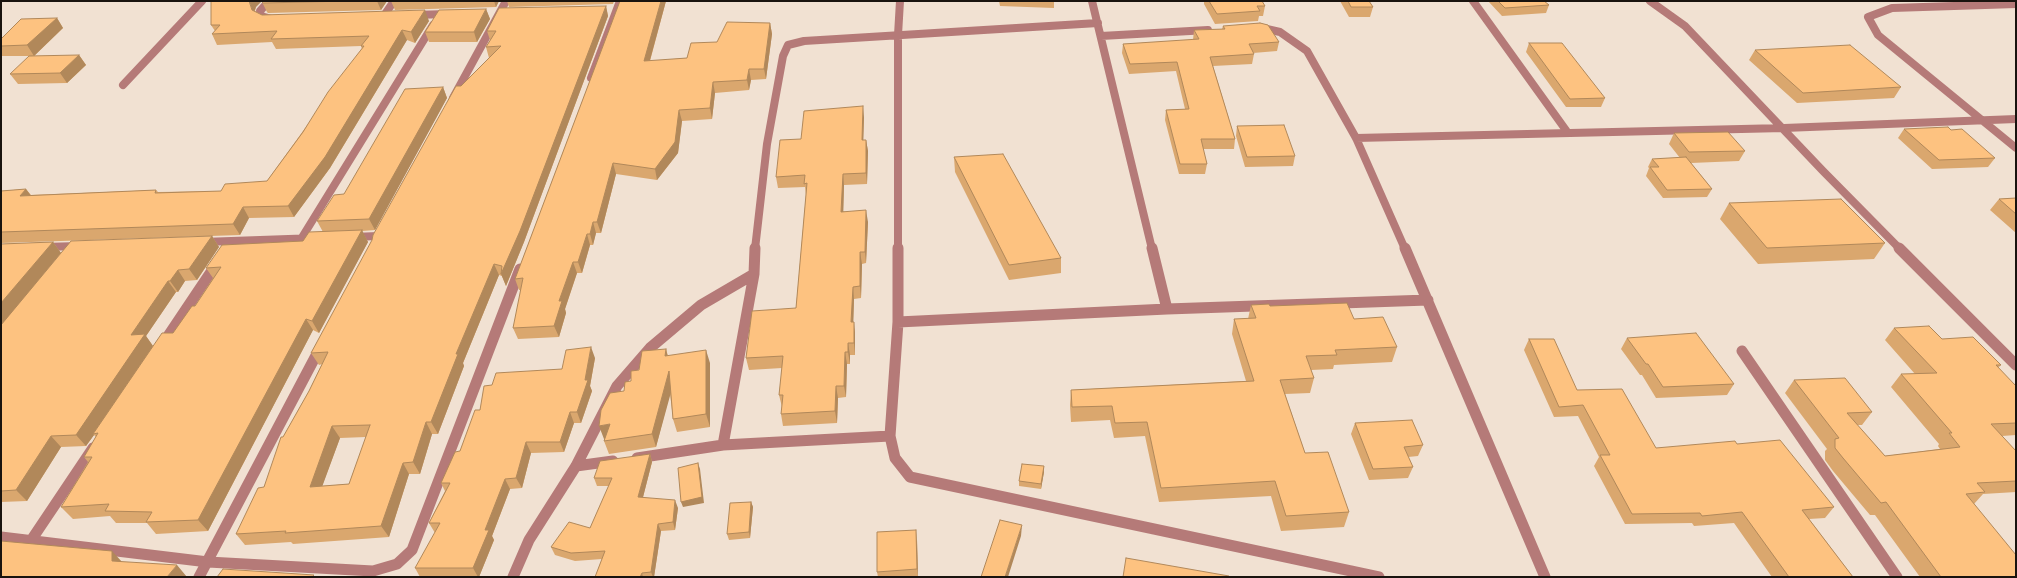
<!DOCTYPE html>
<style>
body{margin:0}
#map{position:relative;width:2017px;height:578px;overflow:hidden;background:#f1e1d2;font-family:Rubik,sans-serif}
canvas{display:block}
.frame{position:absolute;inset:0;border:2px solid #19130e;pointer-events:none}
</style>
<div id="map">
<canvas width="2017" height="578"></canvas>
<div class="frame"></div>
</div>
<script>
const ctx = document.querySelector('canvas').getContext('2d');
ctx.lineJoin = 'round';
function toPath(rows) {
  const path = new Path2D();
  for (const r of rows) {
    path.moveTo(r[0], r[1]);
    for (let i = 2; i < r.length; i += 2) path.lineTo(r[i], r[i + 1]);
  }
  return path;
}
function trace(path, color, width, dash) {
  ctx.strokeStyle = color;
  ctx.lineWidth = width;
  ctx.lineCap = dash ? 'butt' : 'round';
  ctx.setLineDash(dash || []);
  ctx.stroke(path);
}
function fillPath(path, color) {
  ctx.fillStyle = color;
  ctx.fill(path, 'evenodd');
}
trace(toPath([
 [269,1,260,11,261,16,272,19],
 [1092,1,1152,249],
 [1473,1,1568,133],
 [1650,1,1685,26,1823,171,1900,249],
 [2016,4,1892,8,1868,17,1878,35,2016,148],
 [414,15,448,14],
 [383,17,394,1],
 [1258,27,1280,32,1307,51,1356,138,1405,249],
 [1101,36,1208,30],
 [591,78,620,1],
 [123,85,202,1],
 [453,98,506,1],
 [1356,138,1784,128,2016,119],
 [353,237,378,236],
 [301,239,433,25],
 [203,242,317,238],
 [43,247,79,246],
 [755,249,767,144,783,56,788,45,804,41,1098,23],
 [898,249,898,35,900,1]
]), '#b57a78', 8);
trace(toPath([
 [898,248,898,322,890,436,895,458,910,477,1379,577],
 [1152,248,1167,309],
 [1405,248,1545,577],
 [1899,248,2016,365],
 [898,322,1167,309,1428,300],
 [162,345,217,263],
 [1742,351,1897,577],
 [723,445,754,274,755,248],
 [637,458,723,445,890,436],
 [576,466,613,461],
 [1,537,208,562,373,571,397,564,412,550,520,269],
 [32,539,93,448],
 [199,577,321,346],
 [513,577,529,540,576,466,617,386,650,348,701,305,754,274]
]), '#b57a78', 11);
fillPath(toPath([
 [263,1,387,1,381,10,268,13,267,12,262,2],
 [391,1,499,1,496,7,395,10],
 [507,1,614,1,613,4,509,7],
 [620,1,671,1,666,1,650,61,687,58,717,42,770,23,772,34,766,79,751,80,749,90,715,93,712,119,682,121,678,153,657,180,616,174,601,233,596,233,593,245,590,245,582,273,577,273,565,309,566,313,559,337,518,339,513,328,521,290,519,290,515,279],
 [999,1,1054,1,1054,8,1000,6],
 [1204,1,1262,1,1265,6,1263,16,1259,16,1258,21,1215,24,1204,4],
 [1340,1,1369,1,1373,7,1370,17,1349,17],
 [1488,1,1544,1,1549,5,1546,13,1502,16],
 [606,6,608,16,524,242,506,286,502,276,499,275,463,363,464,366,438,434,432,434,420,474,409,474,389,537,293,544,291,542,245,545,236,534,264,487,283,437,309,391,322,364,319,365,311,353,461,86,489,58,486,47,490,40,487,31],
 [366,437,349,484,322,486,340,438],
 [256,7,255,11,262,15,429,21,415,43,407,40,330,168,294,217,249,218,240,235,1,243,1,191,26,189,31,195,156,190,158,192,221,191,267,181,362,49,361,46,276,49,272,42,217,45,212,34,215,31,211,25],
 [486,9,490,19,477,42,429,42,425,32],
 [57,18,63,28,34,56,1,56,1,39],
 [1223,26,1279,42,1277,51,1253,53,1254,54,1252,64,1213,66,1235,139,1234,149,1203,149,1207,164,1205,174,1179,174,1165,120,1166,110,1185,109,1176,71,1129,74,1122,53,1123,44,1193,40,1194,30,1222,29],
 [1529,43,1605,98,1601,107,1566,107,1526,52],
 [1755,50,1901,87,1894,98,1797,103,1749,60],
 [79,55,86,65,67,83,18,84,10,74],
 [443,87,447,98,375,230,362,231,368,242,319,333,313,330,208,531,156,534,147,523,116,523,110,516,73,519,61,507,88,462,84,457,96,437,94,435,86,446,61,447,27,501,1,502,1,244,53,242,61,253,36,283,212,236,219,247,197,280,185,281,178,292,176,292,146,336,153,346,173,333,195,306,213,278,206,268,303,241,323,232,317,221,344,194],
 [864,117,863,140,866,140,868,151,867,184,844,185,843,211,868,222,866,263,862,264,861,298,854,299,853,322,855,333,855,355,850,355,850,364,847,364,846,397,838,398,837,423,783,426,781,414,782,407,779,395,782,368,749,370,746,358,796,308,806,195,805,187,778,188,776,177,801,139],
 [1237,126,1295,156,1293,166,1245,167,1236,136],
 [1904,129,1951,130,1995,158,1988,167,1932,169,1898,138],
 [1674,133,1745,151,1739,161,1691,163,1712,189,1707,197,1663,198,1646,176,1649,168,1648,167,1652,159,1680,158,1669,144],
 [954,157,1061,258,1061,273,1009,280,955,172],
 [2016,198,2016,233,1990,210,1999,199],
 [1729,203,1885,243,1874,259,1758,264,1720,219],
 [1251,305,1270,306,1354,319,1397,347,1392,362,1334,365,1333,369,1311,370,1314,378,1310,393,1285,394,1305,453,1349,512,1344,527,1281,531,1271,496,1159,502,1145,436,1114,438,1110,420,1071,422,1070,405,1071,390,1246,381,1232,334,1234,319,1248,319],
 [1894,328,1942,339,2001,365,1998,368,2016,386,2016,435,2002,436,2016,451,2016,492,1983,494,1974,504,2016,577,1920,577,1875,515,1870,515,1833,471,1825,460,1825,451,1827,449,1785,393,1794,380,1872,412,1862,425,1857,425,1885,456,1940,449,1938,446,1939,444,1891,387,1901,374,1915,374,1885,340],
 [1627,338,1734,384,1727,395,1656,398,1642,375,1640,375,1621,349],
 [1529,339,1577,390,1656,448,1737,444,1834,507,1825,518,1809,519,1853,577,1772,577,1734,523,1694,526,1692,523,1625,524,1594,466,1599,457,1578,416,1554,417,1524,350],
 [666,349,668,356,710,363,710,427,677,432,673,419,670,393,656,447,609,454,604,441,604,439,624,391,631,381,639,370],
 [595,358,590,386,592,391,581,423,574,423,564,452,531,453,522,488,510,489,492,536,494,540,479,577,420,577,415,568,435,533,429,523,445,491,441,483,460,451,492,385,562,369],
 [1355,423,1423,445,1418,456,1408,457,1413,467,1408,478,1369,480,1351,434],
 [650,454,652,462,643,497,678,508,675,530,661,531,654,577,595,577,602,559,575,561,555,555,551,547,590,528,609,486,597,486,594,478],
 [1044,466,1044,472,1041,489,1019,486,1019,481],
 [751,502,753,507,750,538,729,540,727,534],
 [917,540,918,577,878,577,877,572]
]), '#daa76e');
fillPath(toPath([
 [249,1,262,1,256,7,254,12,252,10],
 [377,1,387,1,381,10],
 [494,1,499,1,496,7],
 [661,1,666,1,647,71,644,61],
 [606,6,608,16,524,242,506,286,501,274],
 [486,9,490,19,477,42,474,32],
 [425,10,429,21,415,43,411,32],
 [57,18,63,28,34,56,27,45],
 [770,23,772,34,766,79,764,69],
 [402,30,407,40,330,168,294,217,288,206],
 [79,55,86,65,67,83,60,73],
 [749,69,751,80,749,90,747,80],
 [713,82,715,93,712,119,710,108],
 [443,87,447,98,375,230,369,219],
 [863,106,864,117,863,152,862,140],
 [679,110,682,121,678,153,657,180,655,169],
 [866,140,868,151,867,184,866,173],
 [613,163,616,174,601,233,597,222],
 [843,174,844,185,843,223,841,212],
 [26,189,34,200,20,196],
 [243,207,249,218,240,235,233,224],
 [866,210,868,222,866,263,865,252],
 [593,222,596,233,593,245,590,234],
 [362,230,368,242,319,333,312,321],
 [587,234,590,245,582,273,578,262],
 [212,236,219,247,197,280,189,269],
 [53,242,61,253,1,326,1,303],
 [860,252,862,264,861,298,860,286],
 [573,262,577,273,565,309,566,313,559,337,554,326,559,301],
 [494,264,499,275,463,363,464,366,438,434,431,422,456,354],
 [178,270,185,281,178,292,170,281],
 [168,281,176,292,146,336,153,346,93,434,94,435,86,446,76,435,131,335],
 [853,287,854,299,853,333,851,322],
 [306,319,313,330,208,531,198,520],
 [854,322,855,333,855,355,854,343],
 [848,343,850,355,850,364,848,352],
 [591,347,595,358,590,386,592,391,581,423,577,412,585,380],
 [666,349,669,362,665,356],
 [706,350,710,363,710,427,706,414],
 [845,352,847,364,846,397,844,386],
 [669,371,673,385,656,447,652,434],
 [836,386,838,398,837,423,835,411],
 [570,412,574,423,564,452,560,442],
 [426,422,432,434,420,474,413,462],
 [610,424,615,437,604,439,599,426],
 [332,426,340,438,318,498,310,487],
 [51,436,61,447,27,501,16,490],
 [526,442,531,453,522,488,516,478],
 [650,454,652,462,641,505,638,497],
 [403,463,409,474,389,537,381,526],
 [698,463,700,469,704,503,683,507,681,502],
 [1044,466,1044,472,1041,489,1041,484],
 [505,479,510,489,492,536,494,540,479,577,478,577,473,568,485,530],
 [675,500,678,508,675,530,673,522],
 [751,502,753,507,750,538,749,532],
 [658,524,661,531,654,577,653,577,651,572],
 [1022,525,1021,536,1008,577,1005,577],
 [916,530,917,540,918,577,917,569],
 [112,551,123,563,112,561],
 [177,565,187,577,167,577],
 [642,573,643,577,640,577]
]), '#b1885a');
const building = toPath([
 [211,1,249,1,252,10,262,15,425,10,411,32,402,30,325,157,288,206,243,207,233,224,1,232,1,191,26,189,20,196,156,190,155,193,221,191,225,184,267,181,303,132,328,92,364,46,361,46,369,36,271,39,277,31,212,34,220,25,211,25,211,1],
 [263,1,348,1,263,3,262,2,263,1],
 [620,1,661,1,644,61,687,58,691,43,717,42,727,22,770,23,764,69,749,69,747,80,713,82,710,108,679,110,675,142,655,169,613,163,597,222,593,222,590,234,587,234,578,262,573,262,559,301,562,301,554,326,513,328,523,278,515,279,620,1],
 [1209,1,1262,1,1265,6,1257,6,1260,11,1217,14,1209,1],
 [1348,1,1369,1,1373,7,1351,7,1348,1],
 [1498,1,1544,1,1549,5,1505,8,1498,1],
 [606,6,520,231,501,274,502,266,494,264,456,354,458,354,431,422,426,422,413,462,403,463,381,526,285,533,286,531,236,534,258,488,264,487,281,437,283,437,309,391,328,352,311,353,372,240,373,235,456,86,461,86,501,46,486,47,496,31,487,31,499,8,606,6],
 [370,425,349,484,310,487,332,426,370,425],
 [486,9,474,32,425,32,439,10,486,9],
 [57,18,27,45,1,46,1,39,21,19,57,18],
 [1260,23,1268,25,1279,42,1249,44,1254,54,1210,57,1235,139,1201,139,1207,164,1180,164,1166,110,1189,109,1177,62,1130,64,1123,44,1199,39,1194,30,1225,29,1223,26,1260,23],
 [1529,43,1562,43,1605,98,1570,99,1529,43],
 [1850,45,1901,87,1803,93,1755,50,1850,45],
 [79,55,60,73,10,74,29,56,79,55],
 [443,87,369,219,317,221,334,195,344,194,405,89,443,87],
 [863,106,862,140,866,140,866,173,843,174,841,212,866,210,865,252,860,252,860,286,853,287,851,322,854,322,854,343,848,343,848,352,845,352,844,386,836,386,835,411,781,414,783,395,779,395,783,356,746,358,752,311,796,308,807,183,804,184,805,175,776,177,780,140,801,139,804,111,863,106],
 [1284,125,1295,156,1247,157,1237,126,1284,125],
 [1948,127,1951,130,1962,129,1995,158,1939,160,1904,129,1948,127],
 [1728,132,1745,151,1689,152,1674,133,1728,132],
 [1003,154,1061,258,1009,265,954,157,1003,154],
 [1686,157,1712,189,1667,190,1650,167,1659,167,1652,159,1686,157],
 [2016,198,2016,214,1999,199,2016,198],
 [1841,199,1885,243,1767,248,1729,203,1841,199],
 [362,230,312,321,306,319,198,520,146,522,152,512,105,511,109,504,61,507,92,457,84,457,98,433,93,434,162,333,173,333,192,306,195,306,221,267,206,268,222,245,303,241,309,232,362,230],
 [212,236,189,269,178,270,170,281,168,281,131,335,145,334,76,435,51,436,16,490,1,491,1,325,71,241,212,236],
 [53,242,1,303,1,244,53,242],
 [1347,303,1354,319,1383,317,1397,347,1335,350,1337,355,1306,356,1314,378,1280,380,1305,453,1328,452,1349,512,1286,516,1275,481,1161,488,1147,422,1115,423,1112,406,1072,407,1071,390,1254,381,1234,319,1256,318,1251,305,1269,304,1270,306,1347,303],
 [1929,326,1942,339,1973,337,2001,365,1996,365,2016,386,2016,423,1991,424,2016,451,2016,481,1977,483,1985,492,1966,494,2016,555,2016,577,1941,577,1886,502,1881,503,1843,458,1835,448,1835,439,1839,438,1794,380,1845,378,1872,412,1847,413,1885,456,1960,447,1949,433,1952,433,1901,374,1937,373,1894,328,1929,326],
 [1696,333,1734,384,1663,387,1648,364,1646,364,1627,338,1696,333],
 [1529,339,1554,339,1577,390,1622,389,1656,448,1735,441,1737,444,1780,440,1834,507,1802,510,1853,577,1789,577,1742,512,1702,516,1700,513,1632,514,1600,455,1610,455,1583,405,1559,407,1529,339],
 [591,347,585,380,588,380,577,412,570,412,560,442,526,442,516,478,505,479,485,530,489,530,473,568,415,568,440,523,429,523,450,483,441,483,455,452,460,451,475,410,480,410,484,386,492,385,496,373,562,369,566,350,591,347],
 [666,349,665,356,706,350,706,414,673,419,669,371,652,434,604,441,610,424,599,426,601,410,610,393,624,391,625,382,631,381,631,371,639,370,642,351,666,349],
 [1412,420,1423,445,1404,447,1413,467,1373,469,1355,423,1412,420],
 [650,454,638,497,675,500,673,522,658,524,651,572,642,573,640,577,595,577,605,551,571,553,551,547,569,522,590,528,612,478,594,478,600,461,650,454],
 [698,463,702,497,681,502,678,468,698,463],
 [1022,464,1044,466,1041,484,1019,481,1022,464],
 [751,502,749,532,727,534,730,503,751,502],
 [1000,520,1022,525,1005,577,981,577,1000,520],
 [916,530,917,569,877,572,877,532,916,530],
 [1,541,112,551,112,561,177,565,167,577,1,577,1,541],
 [1126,558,1229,576,1229,577,1123,577,1126,558],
 [223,569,314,575,312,577,217,577,223,569]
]);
fillPath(building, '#fdc280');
trace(building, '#b1885a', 1);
</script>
